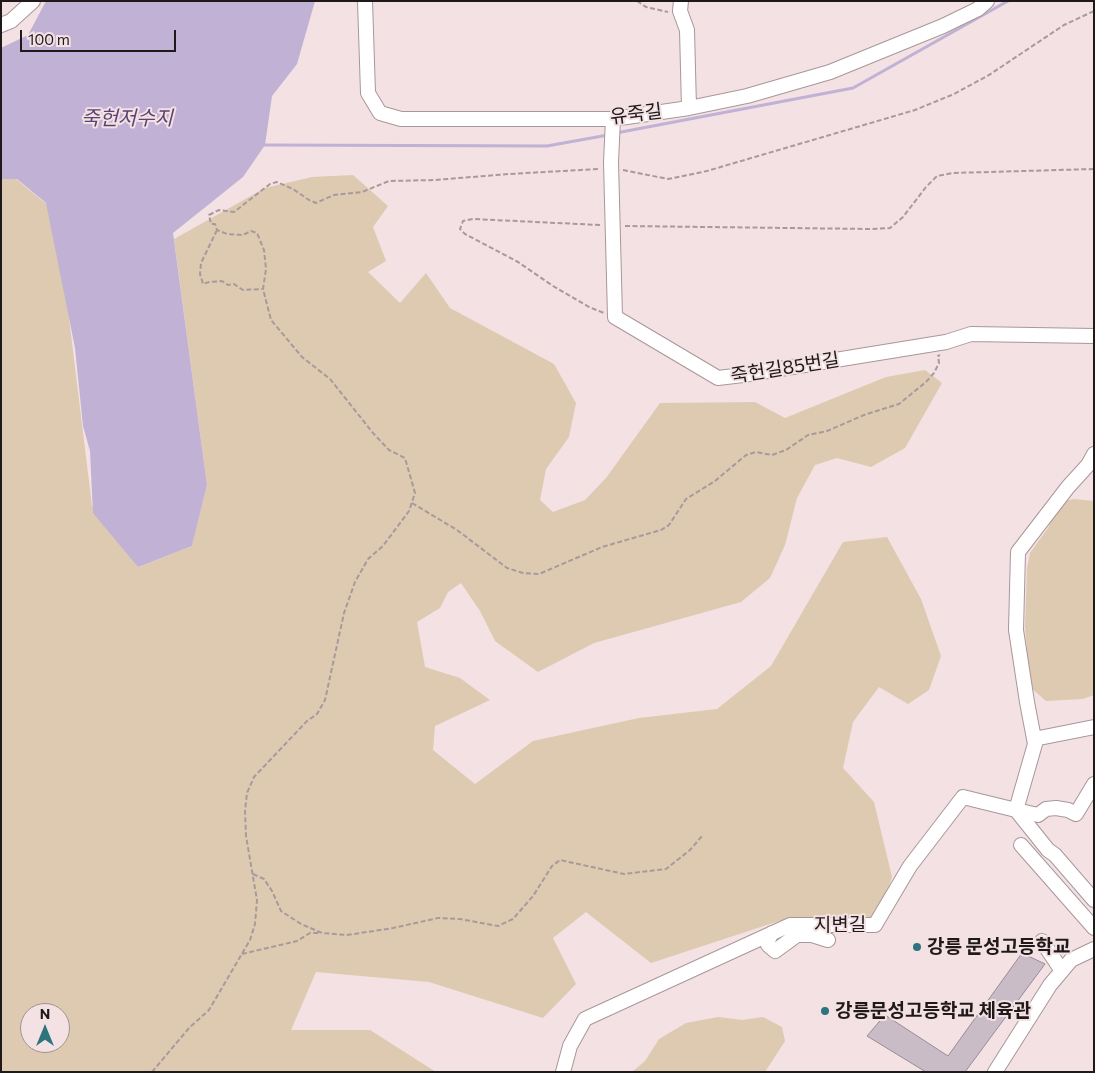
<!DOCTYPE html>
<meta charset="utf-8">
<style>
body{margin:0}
#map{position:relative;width:1095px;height:1073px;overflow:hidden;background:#f3e1e3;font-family:Commissioner,sans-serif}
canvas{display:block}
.frame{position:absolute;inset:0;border:2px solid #1f191a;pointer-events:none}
.north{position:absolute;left:20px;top:1003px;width:50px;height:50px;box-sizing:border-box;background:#f3e1e3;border:1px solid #9e9193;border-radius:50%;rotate:0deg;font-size:14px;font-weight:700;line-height:20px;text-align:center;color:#1f191a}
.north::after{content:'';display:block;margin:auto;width:18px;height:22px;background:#2d747f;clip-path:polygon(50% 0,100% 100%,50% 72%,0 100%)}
.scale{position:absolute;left:20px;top:30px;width:156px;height:22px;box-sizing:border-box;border:2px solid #1f191a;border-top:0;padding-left:6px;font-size:15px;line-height:18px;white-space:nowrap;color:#1f191a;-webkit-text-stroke:4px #f3e1e3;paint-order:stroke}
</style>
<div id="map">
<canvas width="1095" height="1073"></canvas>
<div class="frame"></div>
<div class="north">N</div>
<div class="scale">100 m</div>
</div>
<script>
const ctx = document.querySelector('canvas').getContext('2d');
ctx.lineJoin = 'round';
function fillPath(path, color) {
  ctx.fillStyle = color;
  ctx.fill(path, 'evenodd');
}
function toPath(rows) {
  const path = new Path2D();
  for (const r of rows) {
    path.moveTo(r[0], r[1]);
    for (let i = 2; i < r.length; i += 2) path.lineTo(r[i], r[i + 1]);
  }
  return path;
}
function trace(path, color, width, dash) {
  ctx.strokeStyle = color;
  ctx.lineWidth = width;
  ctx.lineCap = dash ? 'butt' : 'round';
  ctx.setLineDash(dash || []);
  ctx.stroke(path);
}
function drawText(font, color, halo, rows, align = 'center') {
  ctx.font = font + ' Commissioner,"Noto Sans KR",sans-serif';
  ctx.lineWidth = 4;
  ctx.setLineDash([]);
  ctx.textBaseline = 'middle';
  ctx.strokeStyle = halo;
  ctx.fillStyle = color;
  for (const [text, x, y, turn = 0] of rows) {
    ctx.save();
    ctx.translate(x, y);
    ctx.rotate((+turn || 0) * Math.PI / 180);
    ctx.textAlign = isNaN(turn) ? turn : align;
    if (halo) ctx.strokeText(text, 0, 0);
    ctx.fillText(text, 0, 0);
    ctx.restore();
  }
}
fillPath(toPath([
 [353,175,388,206,373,227,386,261,368,272,400,303,426,273,450,308,554,364,576,403,569,437,546,469,540,500,553,512,585,500,606,478,660,403,755,402,785,418,886,377,925,370,942,383,905,448,871,467,837,458,815,465,797,498,785,545,770,578,741,602,594,643,538,672,495,641,480,611,461,583,448,592,440,608,417,622,425,667,460,678,490,700,435,726,433,750,475,784,533,741,639,718,717,709,771,666,843,542,887,537,921,599,941,656,929,690,908,704,879,687,853,722,843,768,874,802,892,877,875,925,779,921,651,963,586,912,553,938,576,984,543,1018,429,982,316,972,291,1030,370,1030,436,1072,1,1072,1,179,16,179,56,212,92,506,138,567,192,546,207,485,174,239,265,188,312,177],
 [30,1013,60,1013,60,1043,30,1043],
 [1074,499,1094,501,1094,695,1083,699,1046,701,1030,687,1025,627,1027,569,1030,553,1048,528,1060,502],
 [718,1017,742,1020,763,1017,782,1027,785,1041,765,1072,632,1072,645,1061,659,1039,686,1023]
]), '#decab1');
fillPath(toPath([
 [46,1,315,1,297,64,272,96,265,145,243,177,173,233,207,485,192,546,138,567,93,513,90,451,83,426,75,348,46,203,17,179,1,179,1,48,28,35]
]), '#c0b1d5');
trace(toPath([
 [616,133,853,88,1008,1],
 [265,145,547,146,608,135]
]), '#c0b1d5', 3);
const building = toPath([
 [1022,953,1045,964,965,1072,926,1072,867,1036,885,1015,948,1056,1022,953]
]);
fillPath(building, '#cabcc6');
trace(building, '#988b94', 1);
const minor = toPath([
 [365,1,368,93,380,113,401,119,613,119,689,108,747,96,830,72,943,26,978,9,987,1],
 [681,1,680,11,687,30,689,108],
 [1,25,11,21,33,1],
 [613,119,611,162,615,317,718,378,743,375,946,342,971,334,1094,336],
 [1094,454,1088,465,1068,487,1018,552,1016,630,1027,702,1035,744,1016,810,1038,815,1046,809,1056,808,1068,810,1076,814,1094,784],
 [1034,739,1094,727],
 [1021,845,1094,928],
 [772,933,768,940,768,945,775,951,797,935,812,935,828,940],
 [1042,941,1062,971],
 [563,1072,570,1046,585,1019,790,925,875,925,910,866,963,797,1016,810,1048,850,1055,855,1094,900],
 [995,1072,1050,985,1071,960,1094,949]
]);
trace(minor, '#a89799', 16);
trace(toPath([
 [637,1,646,7,668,12],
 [623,170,668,179,707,171,915,110,954,94,989,75,1064,25,1094,11],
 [600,225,473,219,463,221,460,229,465,234,518,262,553,286,589,307,604,313],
 [625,226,871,229,890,228,903,217,926,187,937,176,953,173,1094,169],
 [217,230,201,263,200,274,203,284,209,282,222,281,228,285,234,284,243,290,263,289],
 [412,503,457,530,507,568,523,573,539,574,602,547,661,530,669,525,686,499,715,481,746,455,756,452,772,455,786,450,808,435,827,431,864,415,899,404,926,382,934,373,939,363,938,356,940,355],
 [253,874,264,879,272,891,281,911,301,924,322,933,347,935,393,928,438,918,460,919,498,926,513,919,533,896,552,866,560,860,624,874,666,869,690,850,702,836],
 [242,954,297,941,310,933,320,933],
 [152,1072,189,1028,209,1010,250,940,255,924,257,900,246,836,245,811,247,793,254,777,307,721,317,714,325,700,344,613,355,582,368,559,383,546,409,511,415,493,405,458,389,450,373,433,330,379,302,357,271,320,263,289,266,269,264,250,257,233,251,231,243,235,227,234,217,230,215,224,211,224,209,215,219,210,234,212,270,184,277,182,293,189,309,200,316,203,334,195,362,192,389,181,435,180,509,174,598,169]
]), '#a89a9c', 2, [5, 2.5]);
trace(minor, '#fff', 14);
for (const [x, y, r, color] of [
 [917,947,5,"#2d747f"],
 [825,1011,5,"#2d747f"]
]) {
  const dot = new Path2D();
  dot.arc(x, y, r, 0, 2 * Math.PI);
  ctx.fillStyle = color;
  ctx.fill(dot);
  trace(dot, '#f3e1e3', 2);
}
drawText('19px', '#1f191a', '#f3e1e3', [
 ["유죽길",636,114,-7],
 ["죽헌길85번길",785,368,-9],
 ["지변길",840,925]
]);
drawText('bold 19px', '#1f191a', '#f3e1e3', [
 ["강릉 문성고등학교",927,947],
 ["강릉문성고등학교 체육관",835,1011]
], 'left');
drawText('italic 20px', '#5a4273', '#f3e1e3', [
 ["죽헌저수지",127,118]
]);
</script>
